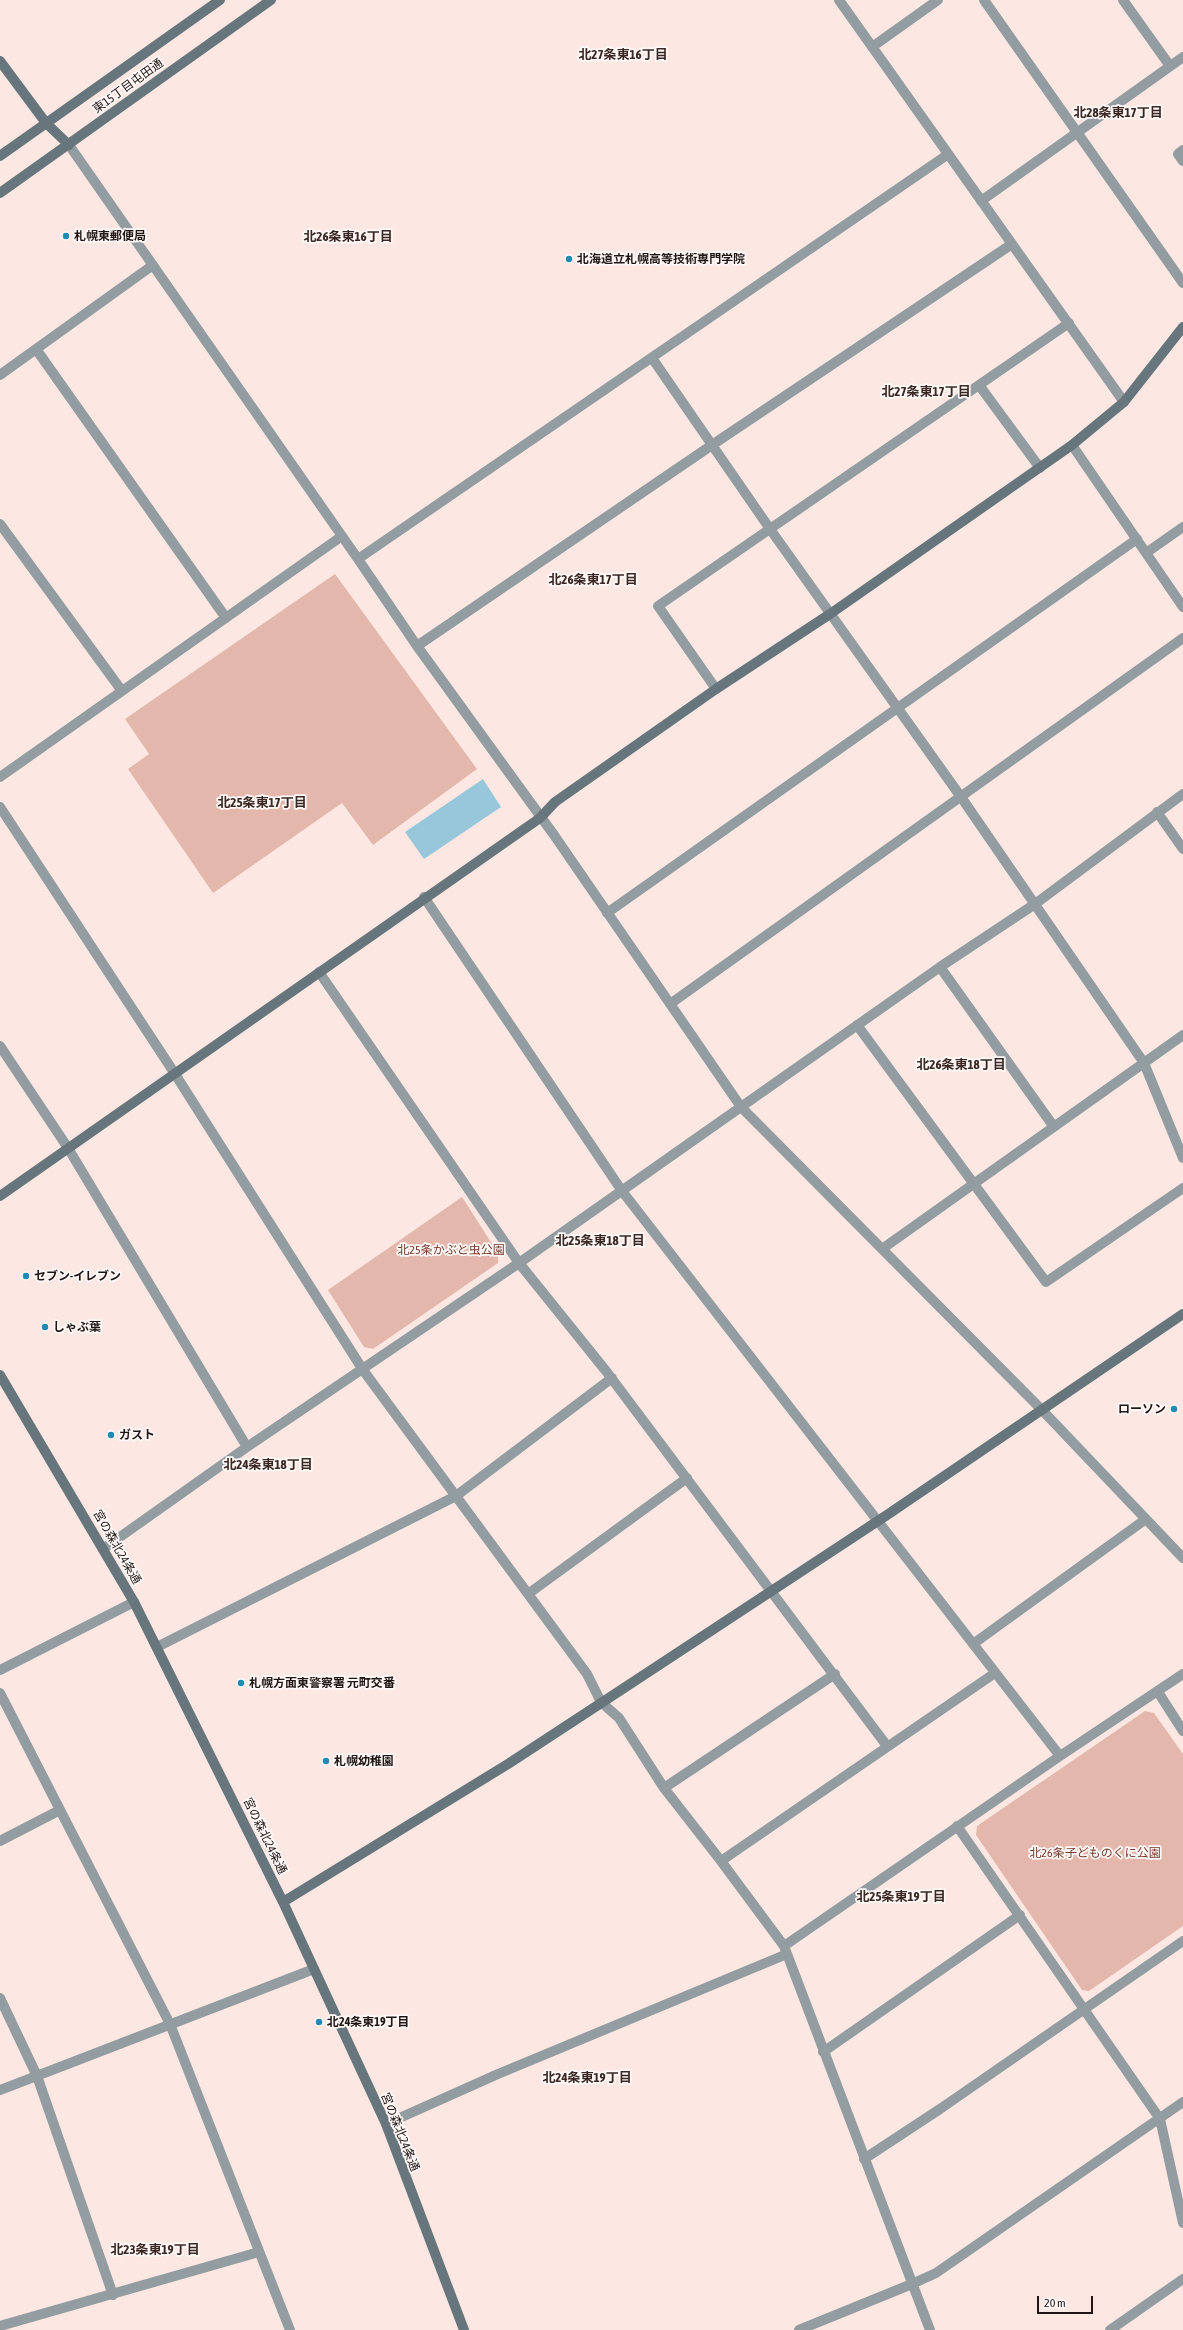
<!DOCTYPE html>
<meta charset="utf-8">
<style>
body{margin:0}
#map{position:relative;width:1183px;height:2330px;overflow:hidden;background:#fde7e2;font-family:"Asap Condensed",sans-serif}
canvas{display:block}
.scale{position:absolute;left:1037px;top:2296px;width:56px;height:18px;box-sizing:border-box;border:2px solid #1f1614;border-top:0;padding-left:5px;font-size:12px;line-height:14px;white-space:nowrap;color:#1f1614;-webkit-text-stroke:3px #fef9f7;paint-order:stroke}
</style>
<div id="map">
<canvas width="1183" height="2330"></canvas>
<div class="scale">20 m</div>
</div>
<script>
const ctx = document.querySelector('canvas').getContext('2d');
ctx.lineJoin = 'round';
function fillPath(path, color) {
  ctx.fillStyle = color;
  ctx.fill(path, 'evenodd');
}
function toPath(rows) {
  const path = new Path2D();
  for (const r of rows) {
    path.moveTo(r[0], r[1]);
    for (let i = 2; i < r.length; i += 2) path.lineTo(r[i], r[i + 1]);
  }
  return path;
}
function trace(path, color, width, dash) {
  ctx.strokeStyle = color;
  ctx.lineWidth = width;
  ctx.lineCap = dash ? 'butt' : 'round';
  ctx.setLineDash(dash || []);
  ctx.stroke(path);
}
function drawText(font, color, halo, rows, align = 'center') {
  ctx.font = font + ' "Asap Condensed","Noto Sans JP",sans-serif';
  ctx.lineWidth = 3.5;
  ctx.setLineDash([]);
  ctx.textBaseline = 'middle';
  ctx.strokeStyle = halo;
  ctx.fillStyle = color;
  for (const [text, x, y, turn = 0] of rows) {
    ctx.save();
    ctx.translate(x, y);
    ctx.rotate((+turn || 0) * Math.PI / 180);
    ctx.textAlign = isNaN(turn) ? turn : align;
    if (halo) ctx.strokeText(text, 0, 0);
    ctx.fillText(text, 0, 0);
    ctx.restore();
  }
}
fillPath(toPath([
 [335,574,477,769,373,845,342,803,213,893,128,769,149,754,125,719],
 [462,1197,498,1253,498,1263,373,1349,364,1347,328,1290],
 [1145,1711,1154,1713,1183,1754,1183,1926,1089,1991,1082,1990,976,1835,977,1826]
]), '#e4b7ac');
fillPath(toPath([
 [483,779,501,807,424,859,405,832]
]), '#98c6db');
trace(toPath([
 [839,0,1124,402],
 [984,0,1183,283],
 [1123,0,1170,66],
 [872,47,938,0],
 [69,145,358,559,417,646,554,835,741,1107,1042,1410,1183,1558],
 [1183,150,1178,154,1183,161],
 [981,201,1183,57],
 [36,349,226,618],
 [652,358,770,529,961,797,1144,1063,1183,1158],
 [0,375,153,265],
 [979,385,1040,468],
 [1072,445,1183,607],
 [0,524,122,691],
 [1146,553,1183,527],
 [358,559,947,155],
 [417,646,712,445,1012,244],
 [716,689,658,606,1069,323],
 [0,777,342,536],
 [0,807,175,1074,363,1370,587,1674,601,1702,619,1718,664,1788,721,1861,784,1946,930,2330],
 [1157,812,1183,849],
 [424,897,622,1191,1060,1756],
 [607,913,1137,539],
 [940,967,1054,1127],
 [319,972,519,1263,606,1371,887,1746],
 [670,1004,1183,638],
 [857,1025,1046,1282,1183,1188],
 [0,1046,68,1148,247,1447],
 [882,1249,1183,1035],
 [103,1549,247,1447,519,1263,940,967,1035,904,1183,794],
 [528,1594,687,1478],
 [973,1644,1146,1519],
 [157,1647,456,1496,612,1378],
 [0,1670,134,1602],
 [1158,1692,1183,1731],
 [0,1693,170,2024,290,2330],
 [664,1788,835,1674],
 [957,1826,1160,2119,1183,2223],
 [0,1841,60,1810],
 [721,1861,995,1673],
 [784,1946,1060,1756,1183,1674],
 [0,1998,37,2076,113,2295],
 [823,2052,1020,1915],
 [0,2090,314,1969],
 [386,2124,498,2074,787,1954],
 [864,2159,940,2109,1183,1941],
 [0,2326,259,2252],
 [799,2330,912,2284,936,2273,1183,2102],
 [1110,2330,1183,2279]
]), '#929ca1', 10);
trace(toPath([
 [0,61,46,123,69,145],
 [0,156,220,0],
 [0,193,271,0],
 [0,1196,540,818,555,802,716,689,830,614,1072,445,1124,402,1183,327],
 [0,1375,134,1602,283,1902,386,2124,464,2330],
 [283,1902,508,1764,621,1690,887,1515,1183,1314]
]), '#67767d', 10);
for (const [x, y, r, color] of [
 [66,236,4,"#208bb2"],
 [569,259,4,"#208bb2"],
 [26,1276,4,"#208bb2"],
 [45,1327,4,"#208bb2"],
 [1174,1409,4,"#208bb2"],
 [111,1435,4,"#208bb2"],
 [241,1683,4,"#208bb2"],
 [326,1761,4,"#208bb2"],
 [319,2022,4,"#208bb2"]
]) {
  const dot = new Path2D();
  dot.arc(x, y, r, 0, 2 * Math.PI);
  ctx.fillStyle = color;
  ctx.fill(dot);
  trace(dot, '#fef9f7', 1.5);
}
drawText('12px', '#1f1614', '#fef9f7', [
 ["東15丁目屯田通",128,86,-36],
 ["宮の森北24条通",117,1547,60],
 ["宮の森北24条通",265,1836,64],
 ["宮の森北24条通",400,2132,68]
]);
drawText('bold 12px', '#1f1614', '#fef9f7', [
 ["札幌東郵便局",74,236],
 ["北海道立札幌高等技術専門学院",577,259],
 ["セブン-イレブン",34,1276],
 ["しゃぶ葉",53,1327],
 ["ローソン",1166,1409,"right"],
 ["ガスト",119,1435],
 ["札幌方面東警察署 元町交番",249,1683],
 ["札幌幼稚園",334,1761],
 ["北24条東19丁目",327,2022]
], 'left');
drawText('12px', '#763a2d', '#fef9f7', [
 ["北25条かぶと虫公園",451,1250],
 ["北26条子どものくに公園",1095,1853]
]);
drawText('bold 13px', '#3b2723', '#fef9f7', [
 ["北27条東16丁目",623,55],
 ["北28条東17丁目",1118,113],
 ["北26条東16丁目",348,237],
 ["北27条東17丁目",926,392],
 ["北26条東17丁目",593,580],
 ["北25条東17丁目",262,803],
 ["北26条東18丁目",961,1065],
 ["北25条東18丁目",600,1241],
 ["北24条東18丁目",268,1465],
 ["北25条東19丁目",901,1897],
 ["北24条東19丁目",587,2078],
 ["北23条東19丁目",155,2250]
]);
</script>
